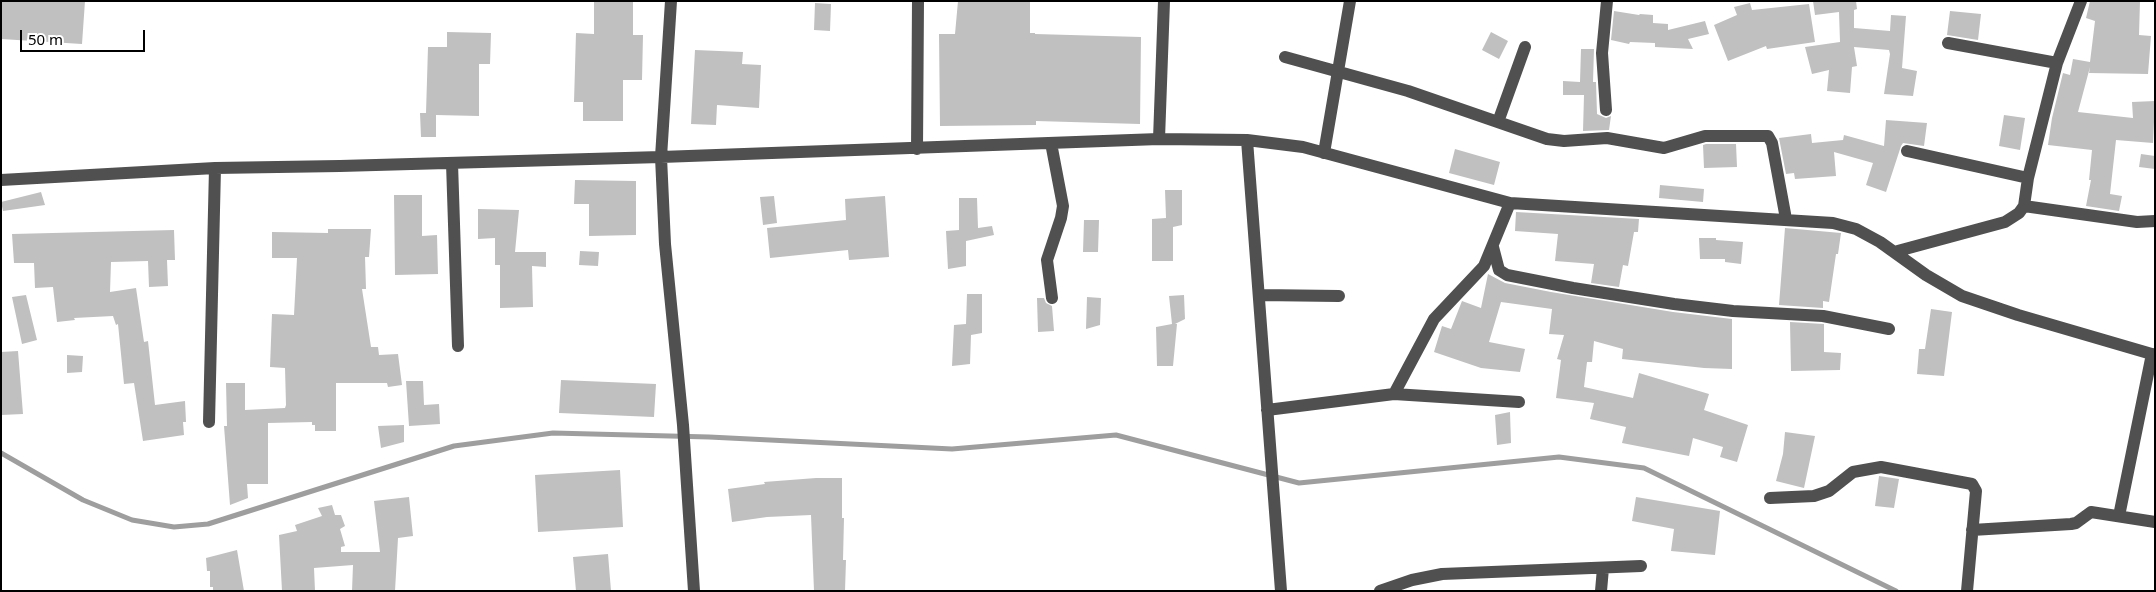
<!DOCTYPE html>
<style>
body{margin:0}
#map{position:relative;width:2156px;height:592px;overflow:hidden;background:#fff;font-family:"Noto Sans",sans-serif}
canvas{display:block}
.frame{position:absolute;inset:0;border:2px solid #000;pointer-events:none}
.scale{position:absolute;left:20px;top:30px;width:125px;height:22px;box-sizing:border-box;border:2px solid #000;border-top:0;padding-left:6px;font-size:15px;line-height:18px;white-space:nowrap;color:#000;-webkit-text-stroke:4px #fff;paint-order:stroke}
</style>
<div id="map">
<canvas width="2156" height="592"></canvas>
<div class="frame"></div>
<div class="scale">50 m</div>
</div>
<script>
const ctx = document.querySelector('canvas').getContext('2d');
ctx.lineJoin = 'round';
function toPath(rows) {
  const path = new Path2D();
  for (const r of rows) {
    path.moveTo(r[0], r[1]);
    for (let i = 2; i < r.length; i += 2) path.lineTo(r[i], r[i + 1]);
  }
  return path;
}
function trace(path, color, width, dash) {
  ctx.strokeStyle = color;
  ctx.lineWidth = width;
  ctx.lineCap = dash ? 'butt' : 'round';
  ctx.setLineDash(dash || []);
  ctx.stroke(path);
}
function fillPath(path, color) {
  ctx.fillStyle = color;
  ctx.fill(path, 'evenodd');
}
trace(toPath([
 [1,453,83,500,132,520,174,527,208,524,454,446,553,433,709,437,952,449,1116,435,1299,483,1559,457,1644,468,1896,591]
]), '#9e9e9e', 5);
fillPath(toPath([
 [1,1,85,1,82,44,1,39],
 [594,1,633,1,633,35,643,35,642,80,623,80,623,121,583,121,583,102,574,102,576,33,594,34],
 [958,1,1030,1,1030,33,1035,33,1035,34,1141,37,1140,124,1036,121,1036,125,940,126,939,34,955,34],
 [1813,1,1856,1,1857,9,1854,10,1854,28,1890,31,1891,15,1906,16,1902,68,1917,71,1913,96,1884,94,1890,54,1889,50,1854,47,1857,66,1852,67,1850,93,1827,91,1829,70,1812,74,1805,47,1840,42,1839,12,1815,15],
 [2090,1,2140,1,2139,35,2151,36,2148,74,2089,73,2090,67,2078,112,2133,118,2132,102,2155,101,2153,143,2116,140,2110,194,2122,196,2119,211,2086,206,2091,180,2089,180,2092,150,2048,145,2052,118,2063,73,2070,75,2073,59,2090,62,2095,21,2086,18],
 [815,3,831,4,830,31,814,30],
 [1750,3,1752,10,1809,4,1815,42,1767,49,1766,46,1728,61,1714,25,1737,15,1734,7],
 [1614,11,1639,15,1640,14,1653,15,1653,23,1668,24,1668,30,1705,21,1709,34,1688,39,1693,49,1655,47,1655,43,1630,42,1629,44,1611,40],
 [1950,11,1981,14,1978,40,1947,35],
 [447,32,491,33,490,64,479,64,479,116,436,115,436,137,421,137,420,113,426,113,428,47,447,47],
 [1491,32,1508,41,1499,59,1482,50],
 [1581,49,1594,49,1593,82,1596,82,1597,114,1606,118,1611,116,1609,130,1583,131,1584,95,1563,95,1563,81,1580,82],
 [695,50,743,52,742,64,761,65,759,108,717,105,716,125,691,124],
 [2004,115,2025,118,2020,150,1999,146],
 [1886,120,1927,123,1924,146,1903,143,1901,146,1886,192,1866,185,1873,163,1834,152,1836,176,1795,179,1794,173,1786,174,1779,138,1811,134,1812,143,1843,140,1844,135,1884,146],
 [1706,144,1736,144,1737,167,1704,168,1703,145],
 [1455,149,1500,162,1494,185,1449,173],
 [2141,154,2155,156,2155,169,2139,167],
 [575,180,636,181,636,235,589,236,589,204,574,204],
 [1660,185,1704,189,1703,202,1659,198],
 [1165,190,1182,190,1182,225,1173,227,1173,261,1152,261,1152,219,1166,218],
 [41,192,45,205,3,211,1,202],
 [394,195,422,195,422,236,437,235,438,274,395,275],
 [774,196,777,223,763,225,760,197],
 [885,196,889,257,849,260,848,250,770,258,767,228,846,220,845,199],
 [959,198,977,198,978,228,992,226,994,235,966,241,966,266,948,269,946,231,959,230],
 [478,209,519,210,515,252,546,252,546,267,532,266,533,307,500,308,500,265,495,265,495,238,478,239],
 [1516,212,1639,219,1638,232,1634,232,1628,266,1623,265,1619,287,1591,283,1594,264,1555,261,1558,234,1515,231],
 [1084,220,1099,220,1098,252,1083,252],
 [1785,228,1841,233,1838,254,1836,254,1829,302,1823,301,1823,308,1779,305],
 [328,229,371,229,369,257,365,257,366,289,362,289,371,347,378,347,379,355,398,354,402,385,388,387,387,383,336,383,336,431,315,431,315,425,312,425,312,422,268,423,268,484,247,484,248,498,230,505,224,426,227,426,226,383,245,383,245,410,285,408,286,405,285,368,270,367,272,314,294,315,297,258,272,258,272,232,328,233],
 [174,230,175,260,167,260,168,286,149,287,148,261,111,262,110,292,136,288,144,342,148,341,155,405,185,401,186,422,183,422,184,435,143,441,134,383,124,384,118,324,116,325,113,316,74,318,75,320,57,322,53,287,35,288,34,263,14,263,12,234],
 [1699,238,1716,238,1716,240,1743,242,1741,264,1725,262,1725,259,1700,259],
 [580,251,599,252,598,266,579,265],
 [1488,274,1505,283,1551,292,1673,312,1732,319,1732,369,1704,368,1622,359,1623,349,1594,341,1592,362,1587,362,1584,387,1633,398,1639,373,1709,394,1704,410,1748,425,1737,462,1720,457,1723,447,1693,438,1689,456,1622,443,1626,427,1590,419,1594,403,1556,398,1561,360,1557,359,1564,335,1549,334,1552,309,1501,302,1489,342,1525,349,1520,372,1481,368,1434,352,1442,326,1451,329,1462,301,1481,308],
 [967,294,982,294,982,333,971,335,970,364,952,366,954,325,966,324],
 [26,295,37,340,22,344,12,297],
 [1184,295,1185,319,1175,324,1177,324,1173,366,1157,366,1156,327,1172,324,1169,296],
 [1087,297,1101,298,1100,325,1086,329],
 [1037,298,1044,298,1046,303,1052,306,1054,331,1038,332],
 [1931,309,1952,312,1944,376,1917,374,1919,349,1925,349],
 [1790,322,1824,324,1824,352,1841,353,1840,370,1791,371],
 [18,351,23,414,1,415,1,352],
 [67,355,83,356,82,372,67,373],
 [561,380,656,384,654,417,559,413],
 [406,381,423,381,424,405,439,404,440,424,409,426],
 [1510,412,1511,443,1497,445,1495,415],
 [404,425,404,442,381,448,378,426],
 [1785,432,1815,436,1804,488,1776,481,1783,454],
 [620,470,623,527,538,532,535,475],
 [1879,476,1899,479,1894,508,1875,506],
 [816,478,842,478,842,518,844,518,843,560,846,560,845,591,814,591,811,515,767,517,732,522,728,489,765,484,764,482],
 [409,497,413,536,398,538,395,591,352,591,353,565,314,568,315,591,282,591,279,535,297,531,295,525,322,516,318,508,332,505,335,515,341,515,345,526,340,529,345,546,341,547,341,552,380,552,374,501],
 [1636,497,1720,511,1715,555,1671,551,1674,529,1632,521],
 [237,550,244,591,213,591,213,587,210,587,210,571,207,571,206,558],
 [608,554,611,591,576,591,573,557]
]), '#c0c0c0');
trace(toPath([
 [671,1,661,157,665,244,683,425,694,591],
 [1948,43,2057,63],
 [1285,57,1408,91,1547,139,1564,141,1607,138,1664,148,1705,136,1768,136,1772,143,1786,219],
 [1606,110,1602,53,1607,1],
 [1498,122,1525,47],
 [1159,139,1164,1],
 [1247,140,1281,591],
 [1051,143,1063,206,1061,218,1047,260,1052,298],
 [917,149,918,1],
 [1907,151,2028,178],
 [1324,153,1350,1],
 [452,163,458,346],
 [1,180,215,168,340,166,661,157,1159,139,1247,140,1303,147,1510,203,1833,223,1856,229,1880,242,1926,275,1962,296,2018,315,2155,355],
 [2024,206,2137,222,2155,221],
 [1493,247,1499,270,1507,275,1573,288,1674,304,1733,311,1823,316,1889,329],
 [1894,252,2005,222,2019,213,2024,206,2028,178,2057,63,2081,1],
 [1259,295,1339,296],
 [1394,394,1434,319,1484,266,1510,203],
 [1267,410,1394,394,1519,402],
 [209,422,215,168],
 [1770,498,1814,496,1829,491,1853,472,1881,467,1972,484,1976,491,1967,591],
 [2119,516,2152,354],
 [1972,530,2071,524,2076,523,2091,512,2155,522],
 [1380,591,1412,580,1442,574,1641,566],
 [1601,591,1603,568]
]), '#505050', 12);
</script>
